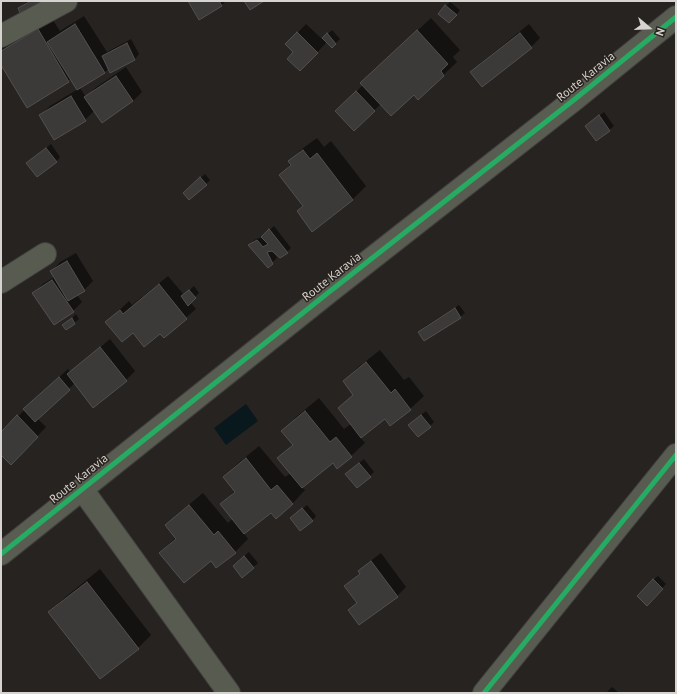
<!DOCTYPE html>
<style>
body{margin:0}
#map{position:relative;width:677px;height:694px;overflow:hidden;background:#262321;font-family:"PT Sans",sans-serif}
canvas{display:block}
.frame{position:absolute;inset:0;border:2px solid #d7d3d0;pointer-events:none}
.north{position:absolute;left:629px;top:8px;width:40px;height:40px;-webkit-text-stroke:3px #29231e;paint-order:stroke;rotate:109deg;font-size:11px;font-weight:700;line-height:16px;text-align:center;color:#d7d3d0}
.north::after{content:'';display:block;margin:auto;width:14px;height:18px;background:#d7d3d0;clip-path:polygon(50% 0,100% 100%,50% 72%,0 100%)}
</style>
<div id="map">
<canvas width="677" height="694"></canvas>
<div class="frame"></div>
<div class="north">N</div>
</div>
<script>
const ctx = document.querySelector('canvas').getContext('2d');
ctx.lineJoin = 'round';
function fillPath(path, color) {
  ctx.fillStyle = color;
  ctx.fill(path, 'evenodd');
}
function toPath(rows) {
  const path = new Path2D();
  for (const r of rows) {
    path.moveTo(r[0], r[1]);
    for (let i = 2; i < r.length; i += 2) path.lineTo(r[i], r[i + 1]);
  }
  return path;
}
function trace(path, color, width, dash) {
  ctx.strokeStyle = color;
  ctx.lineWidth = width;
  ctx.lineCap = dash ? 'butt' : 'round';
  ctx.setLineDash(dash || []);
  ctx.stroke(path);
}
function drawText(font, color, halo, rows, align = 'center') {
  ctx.font = font + ' "PT Sans",sans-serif';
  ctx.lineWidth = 3;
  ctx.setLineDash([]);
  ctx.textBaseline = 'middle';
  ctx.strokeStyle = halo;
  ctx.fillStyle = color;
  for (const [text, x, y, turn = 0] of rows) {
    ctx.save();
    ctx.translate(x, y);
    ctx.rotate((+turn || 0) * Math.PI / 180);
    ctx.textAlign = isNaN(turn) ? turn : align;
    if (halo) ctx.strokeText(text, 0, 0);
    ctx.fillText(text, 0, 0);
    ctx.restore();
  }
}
fillPath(toPath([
 [246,404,258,421,226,445,214,428]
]), '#08181c');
fillPath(toPath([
 [28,1,43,1,21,12,19,8],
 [189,1,226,1,222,5,199,19],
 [450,2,460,10,454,18,446,6],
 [84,16,107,52,131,39,139,54,135,59,111,71,109,68,104,73,80,88,86,97,95,88,126,67,142,92,133,101,103,121,95,110,85,120,41,115,50,106,78,89,71,79,27,106,1,63,1,50,10,42,51,17,60,31],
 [431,18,460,50,453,57,457,62,419,98,414,93,381,104,354,129,346,102,363,85,375,70],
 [306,24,322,39,332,30,340,39,332,47,327,42,309,61,295,52,287,44],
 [529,24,540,38,531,47,472,72,481,63],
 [604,112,614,126,597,140,591,122],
 [317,138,324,147,331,141,366,186,353,199,312,230,298,211,303,205,280,175,291,163,290,161,303,148],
 [51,144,60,157,56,162,28,163],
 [205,174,210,180,206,184,189,188],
 [274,226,291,248,287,252,273,251,277,258,268,266,250,245,254,240,262,237],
 [76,253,93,281,84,290,77,295,82,302,73,311,34,293,43,284,54,277,51,272,60,262],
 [168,276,184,295,194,286,199,293,190,302,196,309,164,337,160,332,133,332,107,322,129,301,132,305],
 [459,305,465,313,460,317,419,332,424,327],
 [76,314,79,319,67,329,64,325],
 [110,339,135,371,126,380,75,383,37,418,46,427,11,464,1,454,1,434,34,400,68,369,71,372],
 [380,350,404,380,409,377,424,396,410,409,391,425,385,417,360,437,365,443,351,456,337,468,333,462,302,487,305,490,292,504,271,511,244,533,248,539,235,552,211,560,160,553,176,537,167,525,180,512,203,493,228,523,233,518,221,504,235,490,224,477,237,464,259,446,285,477,291,473,278,458,293,444,283,431,296,417,319,398,344,429,351,424,339,408,354,394,344,382,357,368],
 [426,411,434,422,430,426,413,421],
 [364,459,374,472,370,476,351,469],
 [307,505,316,516,312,521,296,514],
 [249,552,258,563,243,576,238,561],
 [381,553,406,587,397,596,346,586,361,572,360,571,369,562],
 [100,569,151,635,138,648,49,612,63,599],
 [658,576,666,584,651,600,653,580],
 [612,687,619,693,606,693]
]), '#0007');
const building = toPath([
 [31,1,43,1,20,13,18,8,31,1],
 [188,1,219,1,222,6,199,20,188,1],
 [244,1,264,1,250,10,244,1],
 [445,5,457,15,449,23,438,14,445,5],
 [75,24,105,73,77,90,47,42,75,24],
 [38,29,69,82,27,108,1,65,1,51,38,29],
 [417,30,448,64,441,71,444,76,418,100,414,95,391,116,360,83,417,30],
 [297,32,318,53,300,71,287,59,293,52,285,44,297,32],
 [327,33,336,44,332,48,322,38,327,33],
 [520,33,532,48,482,87,470,72,520,33],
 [127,43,135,60,110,73,102,56,127,43],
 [116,76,133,101,102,123,84,97,116,76],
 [356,91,375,111,354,131,335,111,356,91],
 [71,96,86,121,54,140,39,115,71,96],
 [599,115,610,131,596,141,585,126,599,115],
 [46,148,57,162,37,177,26,163,46,148],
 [303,150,310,159,317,153,353,200,312,232,297,211,303,206,279,175,291,165,288,161,303,150],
 [200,177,207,185,189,200,183,193,200,177],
 [269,229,288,253,280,258,272,251,267,252,273,264,268,268,248,245,257,240,263,247,268,244,261,237,269,229],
 [67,261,85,291,68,301,50,271,67,261],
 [52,280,74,312,54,325,32,293,52,280],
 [159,284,187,319,164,338,160,334,144,347,133,333,122,342,105,322,120,310,123,314,159,284],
 [189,290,196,298,188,306,181,296,189,290],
 [455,308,461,318,424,341,418,332,455,308],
 [72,318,75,324,66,330,62,325,72,318],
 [100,347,127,381,93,408,67,374,100,347],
 [366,362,391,393,395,389,411,410,390,426,385,419,361,438,338,408,353,395,343,381,366,362],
 [59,377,70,390,35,422,23,409,59,377],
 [305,411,330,442,336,437,352,457,337,469,333,463,302,488,277,458,293,445,281,431,305,411],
 [17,415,38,437,11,465,1,455,1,432,17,415],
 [421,415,431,427,418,437,408,425,421,415],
 [246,458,271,490,277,485,293,504,276,519,271,513,244,534,220,504,235,492,223,477,246,458],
 [359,463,371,477,357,488,345,474,359,463],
 [189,505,214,535,218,531,236,553,216,568,211,561,184,583,159,553,176,539,165,525,189,505],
 [302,508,313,521,300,531,290,518,302,508],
 [244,556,254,568,242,578,233,566,244,556],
 [371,561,398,597,359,625,348,610,357,603,344,586,360,574,358,571,371,561],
 [653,579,663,589,647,606,637,596,653,579],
 [87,582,139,649,100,679,48,612,87,582]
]);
fillPath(building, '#3c3939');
trace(building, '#535050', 1);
const street = toPath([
 [1,36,66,1],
 [1,282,45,254],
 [82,489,229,693],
 [484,693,676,455]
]);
const secondary = toPath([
 [1,554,329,292,575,99,676,17]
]);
trace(street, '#413f3e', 24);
trace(secondary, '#413f3e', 24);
trace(street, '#575b50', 22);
trace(secondary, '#595d51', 22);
trace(toPath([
 [1,554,329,292,575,99,676,17],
 [484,693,676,455]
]), '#26ab63', 5);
drawText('12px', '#d7d3d0', '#29231e', [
 ["Route Karavia",586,77,-39],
 ["Route Karavia",332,277,-38],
 ["Route Karavia",79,479,-39]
]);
</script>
